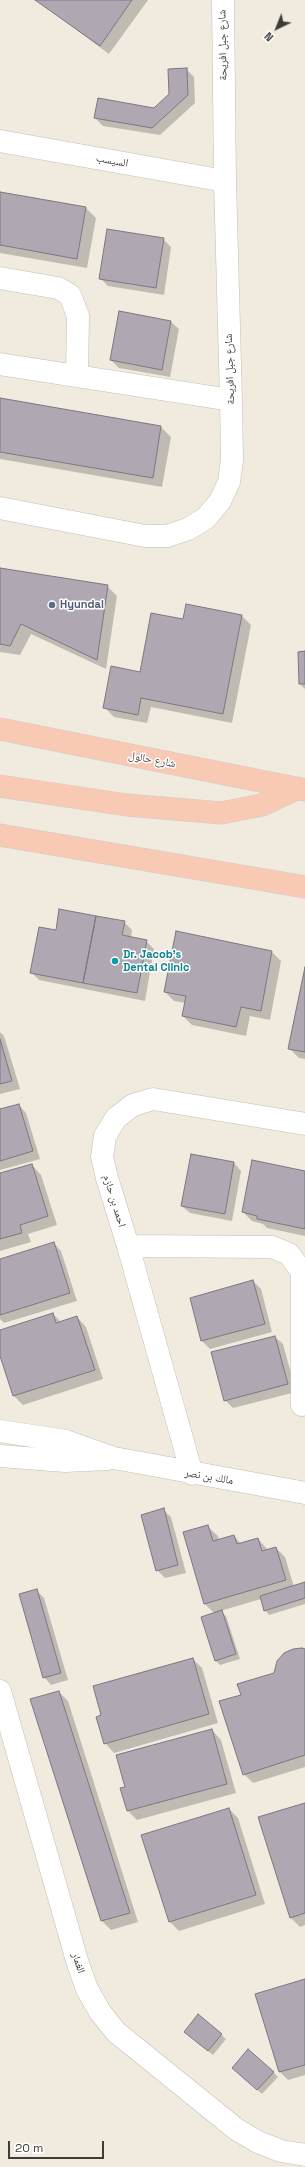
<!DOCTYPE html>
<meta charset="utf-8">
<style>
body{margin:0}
#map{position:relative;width:305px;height:2167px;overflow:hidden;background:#f1eadf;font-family:"Space Grotesk",sans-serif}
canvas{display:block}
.north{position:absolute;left:257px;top:8px;width:40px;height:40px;-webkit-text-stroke:3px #fff;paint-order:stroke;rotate:223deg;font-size:11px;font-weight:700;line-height:16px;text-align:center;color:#3e3c37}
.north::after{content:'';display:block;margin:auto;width:14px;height:18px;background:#3e3c37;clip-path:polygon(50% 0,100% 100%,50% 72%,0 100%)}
.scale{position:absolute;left:8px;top:2141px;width:96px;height:18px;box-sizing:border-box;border:2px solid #3e3c37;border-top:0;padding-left:5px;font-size:12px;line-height:14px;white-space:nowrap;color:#3e3c37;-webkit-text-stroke:3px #fff;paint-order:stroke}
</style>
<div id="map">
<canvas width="305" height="2167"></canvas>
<div class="north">N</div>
<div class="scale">20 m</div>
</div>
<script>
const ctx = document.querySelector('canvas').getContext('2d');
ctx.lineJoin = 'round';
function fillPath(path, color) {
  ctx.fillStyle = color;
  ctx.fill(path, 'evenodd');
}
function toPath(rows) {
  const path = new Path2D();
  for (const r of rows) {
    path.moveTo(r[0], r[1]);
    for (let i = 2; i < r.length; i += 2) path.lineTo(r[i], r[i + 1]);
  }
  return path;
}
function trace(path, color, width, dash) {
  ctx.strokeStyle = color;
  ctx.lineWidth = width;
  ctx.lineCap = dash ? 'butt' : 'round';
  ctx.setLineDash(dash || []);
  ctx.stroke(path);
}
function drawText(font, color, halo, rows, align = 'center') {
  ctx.font = font + ' "Space Grotesk","Noto Naskh Arabic",sans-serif';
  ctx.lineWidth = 3;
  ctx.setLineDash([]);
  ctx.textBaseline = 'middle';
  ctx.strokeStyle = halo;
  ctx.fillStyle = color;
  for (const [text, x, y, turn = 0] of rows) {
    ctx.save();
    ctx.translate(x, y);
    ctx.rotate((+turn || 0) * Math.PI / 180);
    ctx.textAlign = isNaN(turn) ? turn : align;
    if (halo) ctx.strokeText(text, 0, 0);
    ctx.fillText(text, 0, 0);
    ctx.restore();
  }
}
fillPath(toPath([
 [36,0,148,0,109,54],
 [186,69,194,77,195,103,160,135,103,126,95,118,154,109,170,94],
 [0,193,86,208,96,218,87,268,0,253],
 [163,239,171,247,164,295,108,286,101,279],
 [120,312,171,322,179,329,170,377,119,368,111,360],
 [0,399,161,427,171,437,162,487,0,459],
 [0,569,107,586,117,596,106,669,31,634,20,655,0,652],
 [242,616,251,625,232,723,151,707,147,723,114,717,104,707,141,673,184,620],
 [305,652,305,689,300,684],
 [124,922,132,930,131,938,146,941,154,949,145,1001,39,980,31,972,56,931],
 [272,952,281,961,270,1020,250,1016,246,1036,192,1025,183,1016,186,1003,174,1001,165,992],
 [305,972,305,1059,299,1058,289,1048],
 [0,1032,4,1036,20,1089,0,1094],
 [19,1105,26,1113,40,1159,0,1170,0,1110],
 [234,1163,241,1171,232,1221,190,1213,182,1206],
 [32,1165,41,1175,57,1225,28,1234,31,1242,0,1251,0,1175],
 [305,1172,305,1236,267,1228,263,1224,252,1221,243,1212],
 [54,1243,61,1251,77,1301,4,1323,0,1319,0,1260],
 [253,1281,261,1289,272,1332,210,1349,202,1341,191,1298],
 [53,1314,61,1322,77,1317,86,1327,103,1379,23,1405,14,1396,0,1353,0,1331],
 [275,1337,283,1344,296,1392,233,1408,225,1400],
 [163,1510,171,1517,186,1573,165,1578,157,1570],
 [208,1527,218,1536,219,1540,234,1536,241,1544,258,1539,268,1550,276,1548,285,1557,294,1587,305,1583,305,1604,269,1615,265,1610,261,1599,220,1611,226,1616,240,1659,220,1665,215,1660,215,1614,204,1603],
 [36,1590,44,1598,68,1680,51,1685,44,1677],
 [305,1650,305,1767,253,1783,244,1774,242,1695],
 [193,1659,202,1668,218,1723,114,1753,105,1743],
 [59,1692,68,1701,138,1922,111,1930,102,1921,32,1700],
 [212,1730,221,1740,236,1793,137,1820,128,1811],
 [305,1804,305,1925,300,1927,290,1917],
 [229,1809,238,1818,265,1904,179,1931,170,1922,142,1836],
 [305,1980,305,2075,288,2080,280,2072,256,1995],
 [198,2016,226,2039,213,2055,189,2036],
 [237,2072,273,2072,278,2077,262,2094]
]), '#0003');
const building = toPath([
 [35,0,132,0,100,46,35,0],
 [187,68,188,95,152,128,94,118,98,98,154,108,169,94,168,69,187,68],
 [0,192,86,207,77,259,0,245,0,192],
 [107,229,164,238,156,288,99,279,107,229],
 [119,311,171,321,162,370,110,360,119,311],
 [0,398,161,426,153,478,0,452,0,398],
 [0,568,108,585,97,660,21,624,10,646,0,644,0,568],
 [186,604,242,615,223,714,141,698,138,715,103,708,111,666,140,672,151,613,183,619,186,604],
 [305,651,305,684,299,684,298,652,305,651],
 [59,909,96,916,83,983,30,973,39,927,56,930,59,909],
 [96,916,125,921,122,935,147,940,137,993,83,983,96,916],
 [176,931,272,951,261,1011,241,1007,236,1027,182,1016,186,996,164,992,176,931],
 [305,967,305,1052,288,1049,305,967],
 [0,1039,12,1081,0,1084,0,1039],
 [19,1104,33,1151,0,1161,0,1109,19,1104],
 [191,1154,234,1162,225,1214,181,1206,191,1154],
 [252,1160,305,1171,305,1229,257,1219,257,1216,242,1212,252,1160],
 [32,1164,48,1216,20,1225,22,1233,0,1239,0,1173,32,1164],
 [54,1242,70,1293,0,1315,0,1259,54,1242],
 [253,1280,265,1324,201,1341,190,1298,253,1280],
 [53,1313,56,1323,77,1316,95,1370,13,1396,0,1356,0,1330,53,1313],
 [275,1336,288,1384,224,1401,211,1352,275,1336],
 [164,1508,178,1565,156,1571,141,1515,164,1508],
 [208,1525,213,1541,234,1535,237,1544,258,1538,262,1551,276,1547,286,1580,204,1604,183,1532,208,1525],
 [305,1582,305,1598,264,1611,260,1596,305,1582],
 [37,1589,61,1673,43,1678,19,1594,37,1589],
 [222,1610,236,1654,215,1661,201,1617,222,1610],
 [302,1648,305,1649,305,1755,243,1775,219,1701,241,1695,237,1684,274,1673,277,1661,284,1653,293,1649,302,1648],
 [193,1658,209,1714,104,1744,96,1717,101,1715,93,1686,193,1658],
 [59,1691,130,1913,101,1921,30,1699,59,1691],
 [212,1729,227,1784,127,1811,120,1788,125,1787,116,1755,212,1729],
 [305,1803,305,1913,290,1918,258,1817,305,1803],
 [229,1808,256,1895,169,1922,141,1835,229,1808],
 [305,1979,305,2065,279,2072,255,1994,305,1979],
 [198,2014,222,2034,208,2051,184,2032,198,2014],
 [248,2049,274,2072,257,2090,232,2068,248,2049]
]);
fillPath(building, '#afa8b2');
trace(building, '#7d7680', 1);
const minor = toPath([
 [0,141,225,181],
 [0,278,58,288,70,295,78,316,77,376],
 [0,364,231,400],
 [0,508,145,536,167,536,188,529,206,518,220,501,229,482,232,460,231,400,225,181,223,0],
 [128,1246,272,1247,289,1254,302,1272,302,1405],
 [0,1431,66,1441,114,1458,305,1493],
 [0,1456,65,1461,107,1459],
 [192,1474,128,1246,107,1178,102,1157,105,1136,116,1118,133,1105,153,1099,305,1124],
 [0,1691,78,1964,87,1989,100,2012,116,2032,236,2129,258,2142,281,2151,305,2155]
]);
const major = toPath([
 [0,729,305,790],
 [0,786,127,805,221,813,262,805,298,788],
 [0,835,305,887]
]);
trace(minor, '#c5beb3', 23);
trace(major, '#cdcccb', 23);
trace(minor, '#fff', 22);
trace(major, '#f8cab4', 22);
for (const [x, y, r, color] of [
 [52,605,4,"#5c6f8a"],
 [115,961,4,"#0f9aa8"]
]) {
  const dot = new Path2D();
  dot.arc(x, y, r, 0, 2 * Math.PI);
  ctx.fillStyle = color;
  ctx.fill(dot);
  trace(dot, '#fff', 1.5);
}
drawText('11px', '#3e3c37', '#fff', [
 ["شارع جبل افريحة",223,45,-91],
 ["السيسب",112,161,10],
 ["شارع جبل افريحة",230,369,-92],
 ["شارع حالول",152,760,11],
 ["احمد بن حازم",114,1201,73],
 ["مالك بن نصر",209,1477,10],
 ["الغمار",78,1963,72]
]);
drawText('bold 11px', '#4e5e75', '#fff', [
 ["Hyundai",60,605]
], 'left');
drawText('bold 11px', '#0d838f', '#fff', [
 ["Dr. Jacob's",123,955],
 ["Dental Clinic",123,968]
], 'left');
</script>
